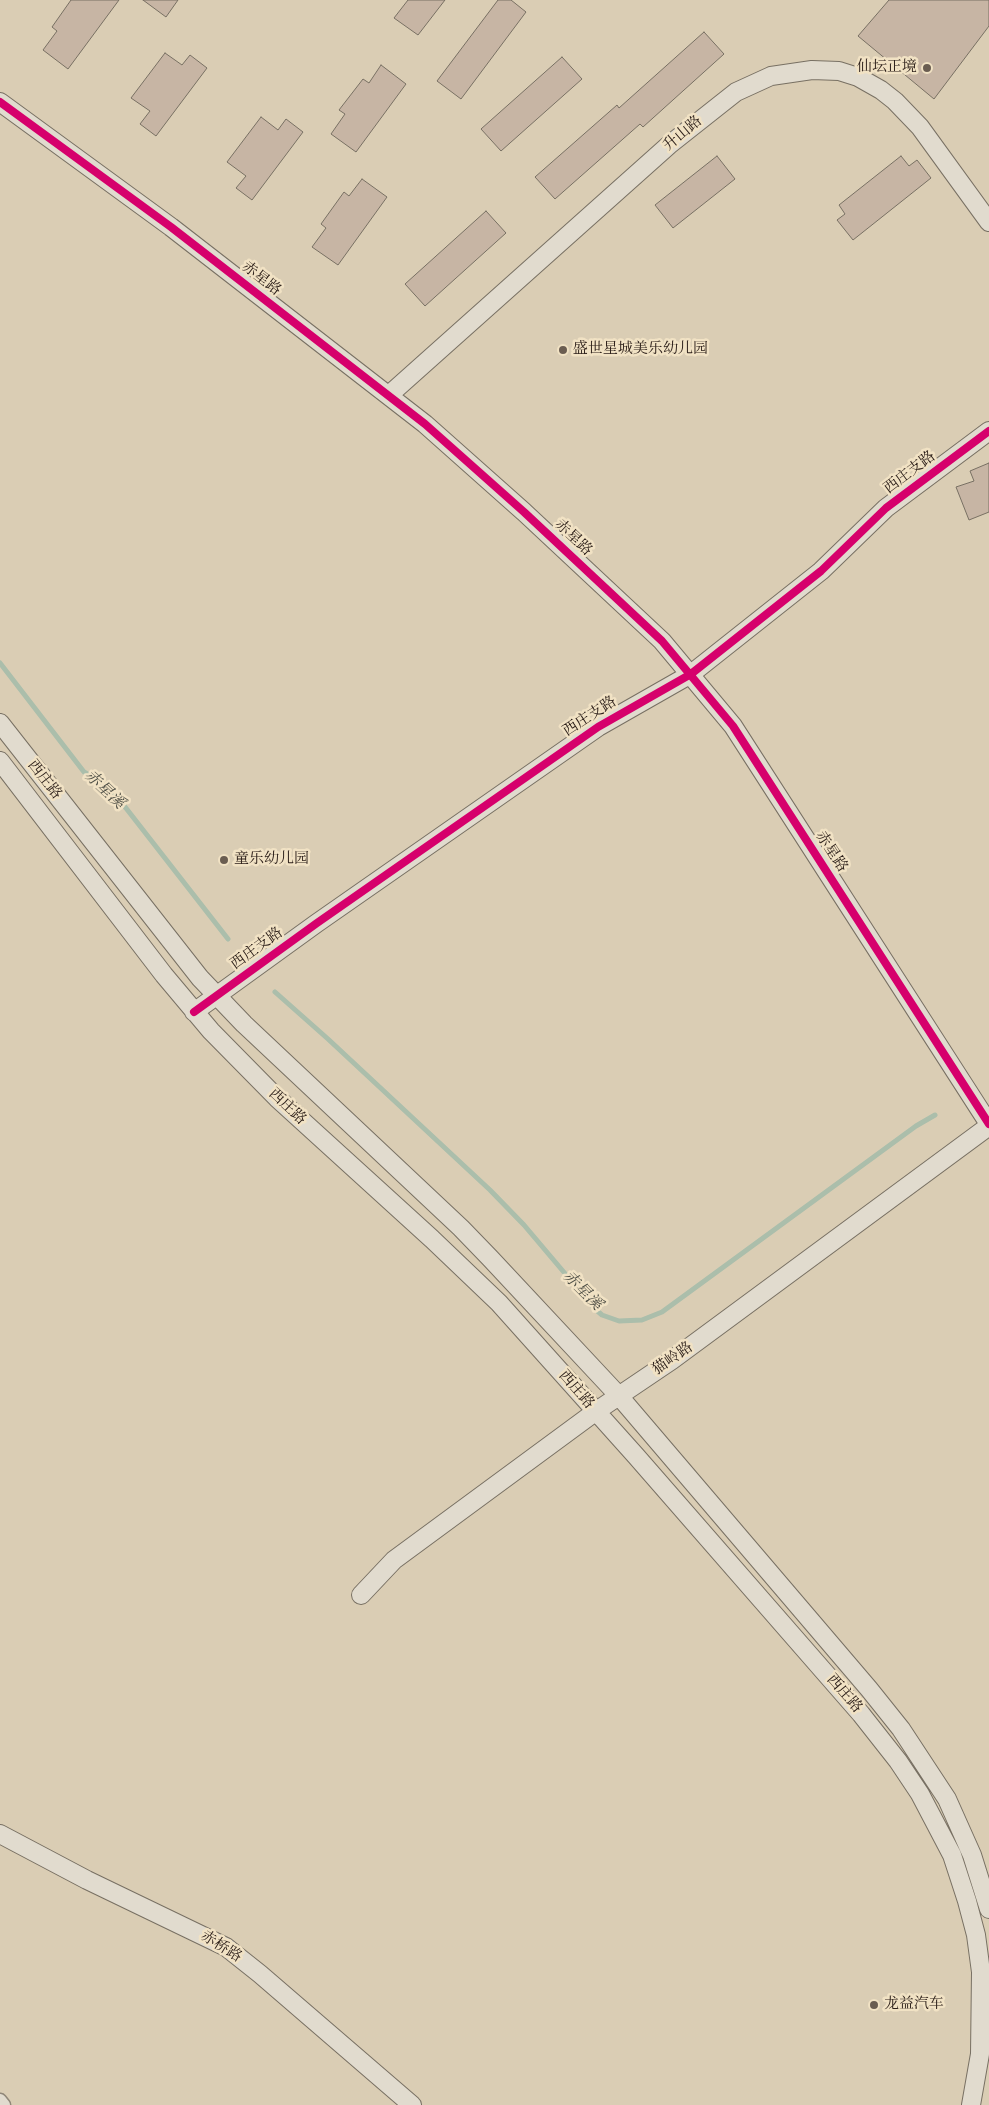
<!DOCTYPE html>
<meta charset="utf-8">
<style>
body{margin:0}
canvas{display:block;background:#dacdb4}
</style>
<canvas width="989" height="2105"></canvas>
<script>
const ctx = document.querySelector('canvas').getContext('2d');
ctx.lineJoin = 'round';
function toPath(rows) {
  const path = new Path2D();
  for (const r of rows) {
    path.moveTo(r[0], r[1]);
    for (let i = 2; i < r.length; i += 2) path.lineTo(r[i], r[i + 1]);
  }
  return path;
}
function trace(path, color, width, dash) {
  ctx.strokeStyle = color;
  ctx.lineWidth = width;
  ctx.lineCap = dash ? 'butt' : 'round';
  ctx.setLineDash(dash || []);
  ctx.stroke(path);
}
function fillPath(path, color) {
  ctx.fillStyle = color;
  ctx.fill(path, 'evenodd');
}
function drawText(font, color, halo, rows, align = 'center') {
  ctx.font = font + ' Cardo,"Noto Serif SC",serif';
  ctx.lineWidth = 5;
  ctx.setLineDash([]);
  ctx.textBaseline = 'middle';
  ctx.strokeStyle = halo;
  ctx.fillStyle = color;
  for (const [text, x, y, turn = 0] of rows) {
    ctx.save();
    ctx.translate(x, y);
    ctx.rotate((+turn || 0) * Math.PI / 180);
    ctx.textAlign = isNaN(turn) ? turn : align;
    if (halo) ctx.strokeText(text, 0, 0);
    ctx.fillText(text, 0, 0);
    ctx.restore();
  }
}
trace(toPath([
 [0,663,84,772,102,783,115,794,228,939],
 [275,992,328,1039,490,1190,524,1225,595,1309,602,1315,619,1321,642,1320,662,1312,916,1126,935,1115]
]), '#abbeab', 5);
const building = toPath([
 [71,0,119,0,68,69,43,50,57,31,52,27,71,0],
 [143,0,178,0,166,17,143,0],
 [408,0,445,0,418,35,394,18,408,0],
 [498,0,511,0,526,12,461,99,437,81,498,0],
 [889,0,989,0,989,26,934,99,858,36,889,0],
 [704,32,724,54,643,127,640,124,555,199,535,177,617,105,619,108,704,32],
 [165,53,182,65,190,55,207,68,156,136,140,124,150,111,131,98,165,53],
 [562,57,582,79,501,151,481,129,562,57],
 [381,65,406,84,356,152,331,134,345,114,339,110,363,79,369,83,381,65],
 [261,117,278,130,286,119,303,132,252,200,236,188,246,176,227,162,261,117],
 [717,156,735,179,673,228,655,205,717,156],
 [901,156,909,166,917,160,931,178,853,240,837,220,845,214,839,205,901,156],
 [362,179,387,197,338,265,312,247,326,228,321,224,344,192,349,196,362,179],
 [486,211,506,233,425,306,405,284,486,211],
 [989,463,989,512,969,520,956,487,974,481,970,471,989,463]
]);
fillPath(building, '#c7b5a4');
trace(building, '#787063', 1);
const street = toPath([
 [0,2100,4,2105]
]);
const secondary = toPath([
 [0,102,171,227,425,424,524,512,662,641,733,726,989,1124],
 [389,395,669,145,736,92,771,76,812,70,839,71,858,77,881,90,895,101,920,127,989,222],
 [0,723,200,978,244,1024,461,1228,490,1258,619,1396,869,1689,901,1729,947,1799,972,1855,989,1909],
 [0,761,164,975,211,1031,277,1098,432,1239,499,1303,636,1456,861,1714,898,1761,920,1794,952,1855,967,1901,976,1935,981,1972,980,2054,971,2105],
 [194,1012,317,923,598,727,691,674,821,571,886,508,989,431],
 [361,1595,394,1560,595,1412,672,1360,989,1126],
 [0,1834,87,1880,226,1947,260,1974,412,2105]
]);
trace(street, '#908779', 15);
trace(secondary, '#787063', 20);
trace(street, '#e1dbce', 12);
trace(secondary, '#e1dbce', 18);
trace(toPath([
 [0,102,171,227,425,424,524,512,662,641,733,726,989,1124],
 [194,1012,317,923,598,727,691,674,821,571,886,508,989,431]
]), '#d6006c', 8);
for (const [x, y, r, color] of [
 [927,68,5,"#6a5d51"],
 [563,350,5,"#6a5d51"],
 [224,860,5,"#6a5d51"],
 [874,2005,5,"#6a5d51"]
]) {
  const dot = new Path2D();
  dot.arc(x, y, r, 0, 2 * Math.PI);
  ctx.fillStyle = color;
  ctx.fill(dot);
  trace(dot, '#f1e2c4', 2);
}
drawText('15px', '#2e211b', '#f1e2c4', [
 ["仙坛正境",917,68,"right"],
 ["盛世星城美乐幼儿园",573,350],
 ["童乐幼儿园",234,860],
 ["龙益汽车",884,2005]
], 'left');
drawText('15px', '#2e211b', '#f1e2c4', [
 ["升山路",683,134,-40],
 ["赤星路",261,279,38],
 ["西庄支路",910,473,-37],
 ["赤星路",573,538,43],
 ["西庄支路",590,717,-33],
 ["西庄路",44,780,52],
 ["赤星路",831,852,57],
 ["西庄支路",257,949,-36],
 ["西庄路",287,1107,43],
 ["猫岭路",673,1359,-35],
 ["西庄路",576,1390,49],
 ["西庄路",844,1694,49],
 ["赤桥路",221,1947,32]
]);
drawText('italic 16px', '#4e4e45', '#f1e2c4', [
 ["赤星溪",104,790,43],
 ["赤星溪",582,1291,45]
]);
</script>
